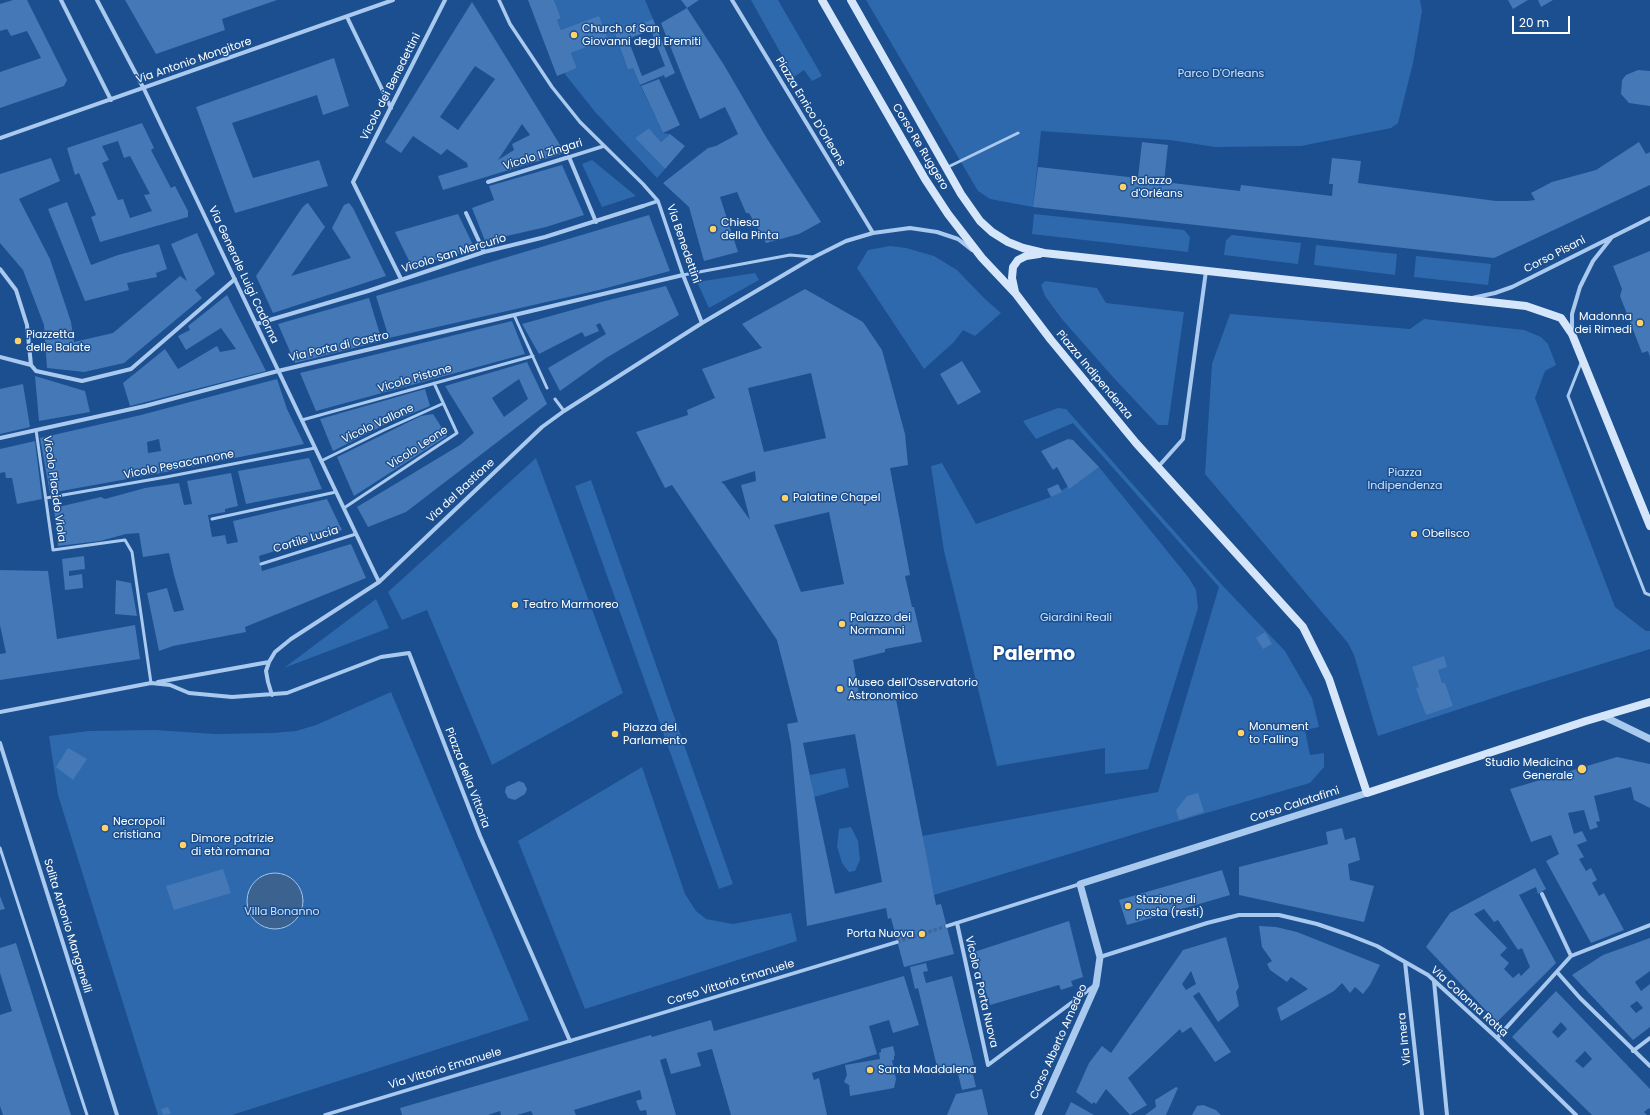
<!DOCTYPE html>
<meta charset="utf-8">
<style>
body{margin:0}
#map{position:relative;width:1650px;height:1115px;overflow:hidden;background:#1b4f8f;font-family:Poppins,sans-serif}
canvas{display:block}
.scale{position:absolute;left:1512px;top:16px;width:58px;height:18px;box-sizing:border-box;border:2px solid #fff;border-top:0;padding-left:5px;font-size:12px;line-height:14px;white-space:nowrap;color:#fff;-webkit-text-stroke:3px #1b4f8f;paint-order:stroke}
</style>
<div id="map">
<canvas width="1650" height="1115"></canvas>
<div class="scale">20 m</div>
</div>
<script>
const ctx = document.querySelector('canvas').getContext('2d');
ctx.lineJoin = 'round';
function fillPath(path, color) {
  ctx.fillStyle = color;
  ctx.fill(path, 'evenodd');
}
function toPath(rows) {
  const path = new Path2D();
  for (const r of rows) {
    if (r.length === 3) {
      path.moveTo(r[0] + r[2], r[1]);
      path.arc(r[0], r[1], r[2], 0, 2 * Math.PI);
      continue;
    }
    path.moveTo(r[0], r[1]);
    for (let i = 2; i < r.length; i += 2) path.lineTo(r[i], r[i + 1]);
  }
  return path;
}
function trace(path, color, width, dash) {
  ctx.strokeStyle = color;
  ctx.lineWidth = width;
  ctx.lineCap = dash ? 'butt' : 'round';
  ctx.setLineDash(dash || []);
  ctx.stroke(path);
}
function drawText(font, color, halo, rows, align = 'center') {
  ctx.font = font + ' Poppins,sans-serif';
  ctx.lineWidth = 3;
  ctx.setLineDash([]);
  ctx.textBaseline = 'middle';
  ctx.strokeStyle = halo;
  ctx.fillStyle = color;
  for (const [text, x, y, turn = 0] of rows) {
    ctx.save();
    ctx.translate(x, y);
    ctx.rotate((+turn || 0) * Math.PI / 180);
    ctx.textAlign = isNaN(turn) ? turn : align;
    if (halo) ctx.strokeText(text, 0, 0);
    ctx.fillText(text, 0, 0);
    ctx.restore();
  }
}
fillPath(toPath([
 [554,0,645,0,653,19,615,35,628,70,633,68,640,85,663,133,670,134,661,142,649,128,635,138,665,169,657,178,596,113,564,73,577,68,571,53,607,39,602,26,561,30,557,20,561,18],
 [751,0,778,0,822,76,812,81,804,70,794,77],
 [866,0,1420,0,1422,11,1413,63,1398,123,1391,128,1301,146,1215,147,1170,140,1041,131,1033,207,990,199,978,191],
 [592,160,636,196,602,207,582,164],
 [1034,214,1184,230,1190,237,1188,252,1032,234],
 [1232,235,1301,243,1298,264,1224,255,1226,240],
 [1316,245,1397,254,1395,275,1314,265],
 [890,246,906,248,934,256,957,270,985,299,1001,313,975,336,963,330,954,342,924,369,857,268,868,250],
 [1416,256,1491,264,1488,285,1414,277],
 [755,273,759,280,709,308,697,282],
 [1045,281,1097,288,1106,303,1184,312,1168,425,1158,425,1112,376,1061,318,1045,296,1041,285],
 [1230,314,1410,329,1424,319,1524,330,1541,337,1548,344,1556,365,1545,371,1535,398,1615,607,1646,631,1650,631,1650,649,1511,692,1378,736,1354,655,1348,643,1205,474,1212,364],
 [1058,408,1066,409,1222,585,1285,651,1312,698,1319,727,1305,730,1310,755,1324,753,1324,767,1310,783,1158,827,934,895,922,836,1158,792,1219,587,1073,423,1036,439,1023,421],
 [536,458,623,693,492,765,427,610,402,620,388,592],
 [942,463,976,524,1051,497,1099,467,1189,578,1196,590,1198,608,1148,769,1105,774,1105,748,997,766,944,551,931,466],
 [591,480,733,884,719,889,575,486],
 [376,599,389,628,284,668],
 [391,692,529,1020,232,1115,158,1115,58,795,49,736,89,731,155,730,215,734,273,733,296,731,316,725],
 [642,767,685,894,696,911,706,919,733,924,791,913,797,941,585,1009,518,841],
 [845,768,849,787,814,797,810,775],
 [851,827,858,841,860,860,855,871,849,872,842,863,837,846,839,829]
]), '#2e69ad');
const water = toPath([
 [275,901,28]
]);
fillPath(water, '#3c6290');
trace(water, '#9cc4f0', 1);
fillPath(toPath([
 [13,0,27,0,67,80,64,86,0,108,0,72,41,58,27,31,11,36,7,29,0,31,0,4],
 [125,0,277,0,222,19,225,30,156,54],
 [528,0,554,0,561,18,557,20,561,30,599,16,608,39,571,53,577,68,557,76],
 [681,0,699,0,687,8],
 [1508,0,1528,0,1513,9],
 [1538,0,1553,0,1541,7],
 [472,2,565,153,443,190,438,176,468,167,467,163,447,149,441,155,413,136,401,153,385,142],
 [475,66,495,79,458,130,440,117],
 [522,124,530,135,512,144,514,150,498,160],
 [687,8,724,65,766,137,821,222,799,234,766,243,749,213,746,213,737,192,720,197,738,252,704,261,689,207,663,183,708,148,716,146,738,134,725,107,700,119,686,86,661,23],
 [653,19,675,73,665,78,664,75,640,85,633,68,628,70,615,34],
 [651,30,665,66,642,76,628,39],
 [334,58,349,106,323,115,317,95,232,123,253,178,319,160,328,186,235,213,196,107],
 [1638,70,1650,71,1650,106,1629,103,1621,94,1622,80,1626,75],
 [659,79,680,125,663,133,641,86],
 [142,123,154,148,151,150,171,188,175,186,188,211,188,217,100,242,91,217,96,215,79,173,75,175,67,148],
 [118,141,124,158,130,156,150,194,144,195,152,211,130,218,123,199,118,200,102,163,109,160,102,146],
 [649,128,661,142,670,134,685,146,665,169,635,138],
 [1142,142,1168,145,1164,182,1240,191,1241,185,1332,196,1333,184,1329,184,1332,158,1361,161,1358,183,1496,201,1527,201,1535,200,1531,193,1552,182,1596,170,1639,142,1646,154,1650,152,1650,185,1494,258,1033,207,1038,167,1138,178],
 [51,158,60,181,19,199,50,259,71,322,74,342,113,333,180,276,187,281,171,244,197,233,215,274,195,290,202,298,124,363,84,372,47,368,44,325,23,270,0,243,0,174],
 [562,165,584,215,546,227,485,241,472,208,494,200,489,186],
 [67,202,91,265,118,255,159,244,167,269,156,273,157,277,127,283,129,290,85,301,48,209],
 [308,203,325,227,291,276,351,258,332,228,344,205,349,203,353,208,386,276,273,313,256,276,302,208,306,204],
 [458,214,475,249,412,267,395,232],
 [649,215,670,271,599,290,389,338,376,296],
 [1650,251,1650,357,1648,351,1642,353,1620,296,1622,289,1613,266],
 [666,286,679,315,606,358,560,391,548,368,606,334,600,323,596,325,599,331,585,337,582,332,539,354,522,324,601,302],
 [805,289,863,322,882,350,905,434,908,465,890,468,910,575,905,576,912,607,914,607,922,642,885,649,885,652,853,660,860,700,895,694,936,905,941,904,954,954,904,967,891,918,888,919,886,908,807,926,791,745,787,724,798,722,777,640,672,485,665,488,636,432,688,415,687,410,715,398,702,369,762,348,742,324],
 [811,373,826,438,764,452,748,388],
 [755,471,756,481,741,485,750,520,724,484,721,482],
 [829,512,844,584,801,592,774,525],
 [855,734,882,882,835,894,803,743],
 [227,295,266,371,130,406,123,383,165,349,178,369,217,346,220,352,236,349,221,328,186,350,178,336,190,330,188,326],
 [369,298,382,341,295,363,278,324],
 [512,321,525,354,316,411,300,373],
 [962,361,981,392,958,405,940,374],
 [527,362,547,404,406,512,368,527,357,507,460,445,474,433,445,386],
 [519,379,528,399,504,417,492,398],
 [35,376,85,391,90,412,39,421],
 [277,379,287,409,304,444,166,472,50,493,40,438,141,415],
 [159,439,161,451,148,453,147,442],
 [23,384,30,427,0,434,0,389],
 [425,389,430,406,386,424,333,451,320,419],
 [433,414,447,436,354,496,337,457,421,416],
 [1068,439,1073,440,1099,467,1069,489,1057,467,1053,470,1041,451],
 [35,441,42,499,17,504,12,478,6,478,5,472,0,473,0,449],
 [309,458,322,489,246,504,238,471],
 [231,473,238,506,225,509,225,512,208,515,212,537,225,535,227,544,238,542,233,521,327,499,342,530,259,556,262,571,351,544,366,578,245,627,246,632,173,646,159,651,147,593,167,588,174,612,184,610,174,575,169,553,143,557,139,533,126,534,100,541,58,546,54,508,101,497,105,499,145,488,179,483,184,505,192,504,187,481],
 [1058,484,1062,492,1051,497,1047,489],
 [84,556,85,569,69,571,69,576,82,574,83,588,65,590,62,559],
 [0,570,48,571,57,639,135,625,140,659,0,680,0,654,6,653,0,625],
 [116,580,131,583,137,616,115,614],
 [1265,632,1272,644,1263,649,1256,638],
 [1444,656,1447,667,1438,670,1442,683,1445,683,1453,706,1426,715,1416,688,1419,687,1412,667],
 [68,748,87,759,73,780,56,767],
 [1617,757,1650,764,1650,808,1634,800,1631,787,1594,796,1600,821,1596,822,1598,827,1590,830,1584,810,1568,813,1574,834,1582,831,1587,841,1577,845,1584,857,1579,859,1586,871,1591,868,1597,880,1592,883,1599,896,1604,893,1624,930,1591,943,1546,861,1559,854,1551,835,1531,842,1510,789],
 [519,781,524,783,527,789,525,794,515,800,508,798,505,792,506,787],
 [1198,793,1204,812,1179,820,1176,810,1187,796],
 [1342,828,1345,840,1355,837,1360,860,1348,864,1350,880,1374,886,1364,922,1239,895,1239,867,1328,844,1326,832],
 [1535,868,1546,889,1538,894,1536,887,1519,895,1556,963,1497,1022,1426,947,1450,913],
 [1484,909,1494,922,1498,920,1518,950,1522,948,1530,967,1521,976,1519,973,1513,978,1504,969,1509,963,1500,955,1507,948,1474,914],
 [223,869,231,893,174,910,166,886],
 [1222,870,1230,895,1127,925,1119,900],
 [0,896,5,909,0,910],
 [1069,921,1083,977,1071,981,1073,986,1061,990,1059,985,990,1005,974,952],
 [1259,926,1276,927,1297,932,1380,965,1370,985,1363,994,1355,987,1350,993,1342,983,1334,991,1281,1021,1277,1008,1308,989,1291,977,1287,982,1270,970,1267,964,1272,961,1262,947],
 [1226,937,1239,987,1236,992,1239,1006,1218,1022,1199,992,1193,996,1231,1052,1215,1062,1191,1027,1182,1033,1180,1029,1128,1078,1147,1105,1130,1115,1106,1089,1096,1104,1094,1102,1092,1104,1076,1092,1089,1063,1102,1046,1111,1053,1183,950],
 [1191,971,1196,984,1186,990,1182,984],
 [1650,938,1650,971,1635,982,1641,991,1650,984,1650,1027,1633,1040,1572,975,1603,955],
 [1637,1001,1643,1008,1636,1013,1630,1006],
 [16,943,42,1025,71,1115,3,1115,0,1106,0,1015,12,1011,0,973,0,948],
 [926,963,928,971,923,972,926,983,952,976,974,1065,971,1066,976,1087,962,1090,957,1070,939,1075,918,988,915,989,910,967],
 [904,976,919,1025,893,1033,889,1020,869,1026,877,1054,812,1073,814,1080,819,1078,827,1115,731,1115,712,1049,697,1053,701,1066,671,1074,666,1058,660,1060,676,1115,647,1115,646,1110,640,1111,636,1101,642,1099,640,1090,574,1110,576,1115,533,1115,531,1111,517,1115,501,1115,500,1111,488,1115,402,1115,400,1108,651,1035,652,1037,711,1020,714,1031],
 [1556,991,1650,1089,1650,1109,1649,1108,1644,1112,1647,1115,1592,1115,1512,1037],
 [1561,1022,1567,1029,1558,1038,1552,1032],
 [1585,1051,1592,1059,1583,1068,1575,1061],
 [893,1046,895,1055,894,1056,894,1060,892,1060,896,1079,894,1088,850,1096,849,1085,844,1082,847,1075,845,1065,880,1059,879,1053,881,1052,881,1049],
 [1176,1087,1178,1088,1166,1115,1145,1115,1156,1107,1155,1100],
 [982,1089,988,1115,947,1115,956,1094],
 [1071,1102,1094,1115,1065,1115],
 [1203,1105,1216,1110,1221,1115,1192,1115,1197,1106],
 [168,1107,171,1114,163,1115,161,1109]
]), '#4478b7');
trace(toPath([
 [897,942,947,926]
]), '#3d69a0', 3.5, [3.5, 2]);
trace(toPath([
 [948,167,1018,133],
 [683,275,790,255,813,257],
 [514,315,547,388],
 [1581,363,1568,396,1645,593,1650,595],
 [555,399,564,411],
 [302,420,533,356],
 [36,430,53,550,125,540,132,552,151,683],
 [321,461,384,430,442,404],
 [46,498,166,477,315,448],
 [344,508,457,433,434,383],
 [212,519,336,492],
 [261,564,356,534],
 [0,848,87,1115]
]), '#a9c9ee', 3);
trace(toPath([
 [499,0,510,24,552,87,580,122,643,184,658,201,683,275],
 [569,157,604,146],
 [643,206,658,201],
 [947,926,1080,884],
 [325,1115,897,942]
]), '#a9c9ee', 3.5);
trace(toPath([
 [61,0,111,100],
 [97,0,144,89,379,582],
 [732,0,873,233],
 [347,17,391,108],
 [0,138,393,0],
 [488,182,569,157,596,222],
 [466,213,484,252],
 [0,269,16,290,27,325,31,365],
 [401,279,353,182,445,0],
 [1472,298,1495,293,1512,287,1650,218],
 [256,324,368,291,484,252,545,237,643,206],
 [1572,331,1572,314,1580,287,1593,261,1612,237],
 [0,357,31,365],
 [31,365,36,371,82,381,131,369,235,279],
 [0,438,145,406,278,371,683,275,702,323],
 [1158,467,1183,439,1206,271],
 [158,682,269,662],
 [272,695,268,682,266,671,269,662,275,652,291,639,379,582,542,427,564,411,702,323,814,257,846,241,873,233,910,228,937,232,958,239,972,250],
 [0,712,151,683,170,685,189,693,232,697,287,693,381,657,409,653,480,836,570,1041],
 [0,743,117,1115],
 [1542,894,1571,956],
 [957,923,988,1065,1094,986],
 [1100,957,1207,923,1239,915,1279,915,1317,924,1349,935,1377,946,1428,975,1497,1038,1576,1115],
 [1405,962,1422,1115],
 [1557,972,1580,998,1650,1066],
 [1434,981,1447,1115],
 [1497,1038,1571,956,1650,925],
 [1633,1051,1650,1038]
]), '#a9c9ee', 4);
trace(toPath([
 [1603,716,1650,739],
 [1038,1115,1096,985,1100,957,1080,884,1367,793]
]), '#a9c9ee', 7);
trace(toPath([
 [822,0,925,179,948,214,982,258,1016,294,1051,340,1136,443,1303,627,1329,679,1367,793,1586,721,1650,702],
 [851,0,961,194,980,221,992,232,1008,242,1023,248,1044,253,1526,306,1561,318,1572,334,1650,526],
 [1015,292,1012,278,1013,267,1018,260,1026,256,1039,254]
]), '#d6e6fa', 8);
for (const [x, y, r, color] of [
 [574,35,4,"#ffd166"],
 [1123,187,4,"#ffd166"],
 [713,229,4,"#ffd166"],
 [1640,323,4,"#ffd166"],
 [18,341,4,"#ffd166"],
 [785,498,4,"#ffd166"],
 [1414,534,4,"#ffd166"],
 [515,605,4,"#ffd166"],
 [842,624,4,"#ffd166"],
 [840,689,4,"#ffd166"],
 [1241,733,4,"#ffd166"],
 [615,734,4,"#ffd166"],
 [1582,769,5,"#ffd166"],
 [105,828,4,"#ffd166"],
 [183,845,4,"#ffd166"],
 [1128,906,4,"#ffd166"],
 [922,934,4,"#ffd166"],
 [870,1070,4,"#ffd166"]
]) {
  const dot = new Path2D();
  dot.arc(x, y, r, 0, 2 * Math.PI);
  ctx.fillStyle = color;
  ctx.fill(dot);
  trace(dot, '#1b4f8f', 1.5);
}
drawText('11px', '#fff', '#1b4f8f', [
 ["Church of San",582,29],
 ["Giovanni degli Eremiti",582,42],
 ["Palazzo",1131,181],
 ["d'Orléans",1131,194],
 ["Chiesa",721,223],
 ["della Pinta",721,236],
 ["Madonna",1632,317,"right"],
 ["dei Rimedi",1632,330,"right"],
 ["Piazzetta",26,335],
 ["delle Balate",26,348],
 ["Palatine Chapel",793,498],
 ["Obelisco",1422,534],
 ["Teatro Marmoreo",523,605],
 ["Palazzo dei",850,618],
 ["Normanni",850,631],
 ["Museo dell'Osservatorio",848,683],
 ["Astronomico",848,696],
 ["Monument",1249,727],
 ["to Falling",1249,740],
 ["Piazza del",623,728],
 ["Parlamento",623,741],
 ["Studio Medicina",1573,763,"right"],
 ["Generale",1573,776,"right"],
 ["Necropoli",113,822],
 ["cristiana",113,835],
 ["Dimore patrizie",191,839],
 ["di età romana",191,852],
 ["Stazione di",1136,900],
 ["posta (resti)",1136,913],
 ["Porta Nuova",914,934,"right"],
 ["Santa Maddalena",878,1070]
], 'left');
drawText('11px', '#fff', '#1b4f8f', [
 ["Via Antonio Mongitore",194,61,-19],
 ["Vicolo dei Benedettini",391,87,-63],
 ["Piazza Enrico D'Orleans",810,112,59],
 ["Corso Re Ruggero",920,147,59],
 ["Vicolo II Zingari",543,155,-17],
 ["Via Benedettini",683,244,71],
 ["Vicolo San Mercurio",454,254,-17],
 ["Corso Pisani",1555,255,-27],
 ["Via Generale Luigi Cadorna",243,275,65],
 ["Via Porta di Castro",339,347,-13],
 ["Piazza Indipendenza",1094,375,50],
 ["Vicolo Pistone",415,379,-16],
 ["Vicolo Vallone",378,424,-25],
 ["Vicolo Leone",418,448,-33],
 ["Vicolo Pesacannone",179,465,-11],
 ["Vicolo Placido Viola",54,489,82],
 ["Via del Bastione",461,491,-43],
 ["Cortile Lucia",306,540,-17],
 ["Piazza della Vittoria",467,778,69],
 ["Corso Calatafimi",1295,805,-18],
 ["Salita Antonio Manganelli",67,926,73],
 ["Corso Vittorio Emanuele",731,983,-17],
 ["Vicolo a Porta Nuova",981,992,77],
 ["Via Colonna Rotta",1469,1002,42],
 ["Via Imera",1405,1039,-96],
 ["Corso Alberto Amedeo",1059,1042,-66],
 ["Via Vittorio Emanuele",445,1069,-17]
]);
drawText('11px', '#cfe3fa', '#1b4f8f', [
 ["Parco D'Orleans",1221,74],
 ["Piazza",1405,473],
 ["Indipendenza",1405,486],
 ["Giardini Reali",1076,618],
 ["Villa Bonanno",282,912]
]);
drawText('bold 19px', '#fff', '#1b4f8f', [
 ["Palermo",1034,655]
]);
</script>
